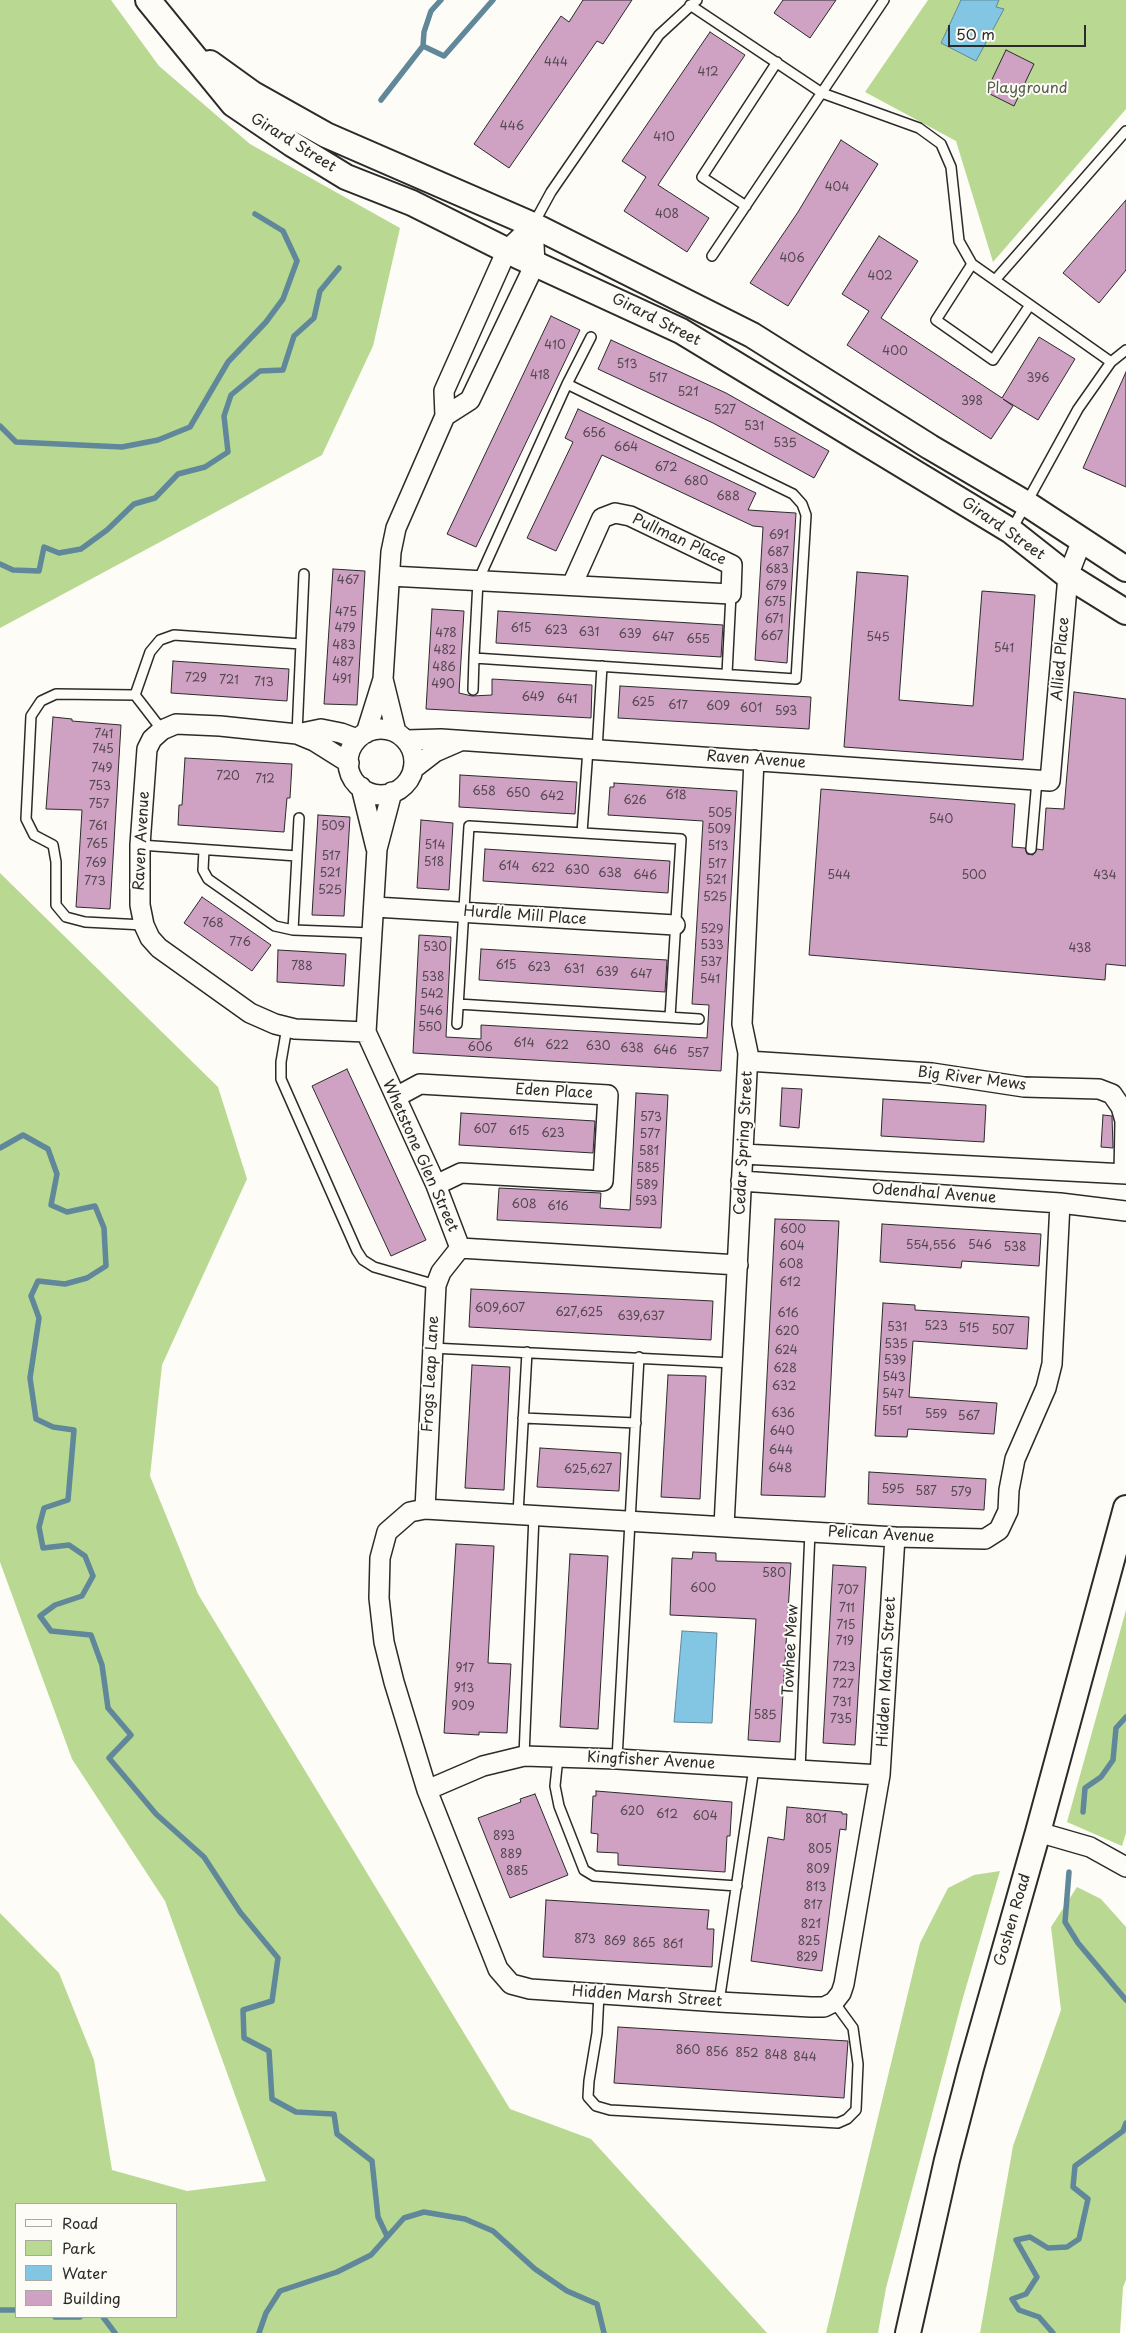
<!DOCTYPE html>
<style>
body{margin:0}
#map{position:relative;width:1126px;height:2333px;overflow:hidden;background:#fdfcf7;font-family:"Playpen Sans",sans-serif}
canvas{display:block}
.legend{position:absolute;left:15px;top:2203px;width:162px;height:115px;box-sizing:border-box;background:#fdfcf7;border:1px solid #a9a8a5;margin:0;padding:6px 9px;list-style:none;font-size:15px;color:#2b2b2b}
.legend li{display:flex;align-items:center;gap:10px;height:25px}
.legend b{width:25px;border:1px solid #a9a8a5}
.scale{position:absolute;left:948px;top:25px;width:138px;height:22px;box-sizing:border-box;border:2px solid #2b2b2b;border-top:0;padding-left:6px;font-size:15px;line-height:18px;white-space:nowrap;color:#2b2b2b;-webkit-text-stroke:4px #fdfcf7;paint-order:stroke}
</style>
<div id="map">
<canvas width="1126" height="2333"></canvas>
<ul class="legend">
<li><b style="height:6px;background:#fdfcf7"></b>Road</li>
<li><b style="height:14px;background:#b9d992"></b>Park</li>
<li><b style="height:14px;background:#83c6e4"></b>Water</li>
<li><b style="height:14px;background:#cfa1c2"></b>Building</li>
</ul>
<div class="scale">50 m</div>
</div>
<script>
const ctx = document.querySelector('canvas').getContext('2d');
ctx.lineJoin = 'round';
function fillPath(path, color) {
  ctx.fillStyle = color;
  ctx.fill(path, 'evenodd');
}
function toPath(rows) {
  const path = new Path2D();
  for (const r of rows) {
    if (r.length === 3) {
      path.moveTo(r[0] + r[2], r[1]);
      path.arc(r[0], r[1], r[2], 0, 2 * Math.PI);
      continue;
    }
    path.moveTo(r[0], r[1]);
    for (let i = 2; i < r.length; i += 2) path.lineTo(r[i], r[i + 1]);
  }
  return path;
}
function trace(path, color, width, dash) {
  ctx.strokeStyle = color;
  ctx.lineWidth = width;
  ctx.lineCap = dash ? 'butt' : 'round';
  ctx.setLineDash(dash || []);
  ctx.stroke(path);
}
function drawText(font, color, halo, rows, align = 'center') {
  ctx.font = font + ' "Playpen Sans",sans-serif';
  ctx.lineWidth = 4;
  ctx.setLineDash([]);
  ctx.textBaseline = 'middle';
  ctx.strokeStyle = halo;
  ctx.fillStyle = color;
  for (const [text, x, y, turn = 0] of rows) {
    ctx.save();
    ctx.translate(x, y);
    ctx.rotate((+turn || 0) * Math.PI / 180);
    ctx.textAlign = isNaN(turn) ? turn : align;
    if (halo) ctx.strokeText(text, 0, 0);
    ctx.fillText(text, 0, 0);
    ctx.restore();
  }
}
fillPath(toPath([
 [0,0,111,0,159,66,250,144,400,228,373,346,322,455,0,628],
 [928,0,1126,0,1126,109,993,262,956,141,865,92],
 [0,873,218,1087,247,1179,162,1365,150,1476,198,1594,510,2109,591,2139,767,2333,0,2333,0,1913,59,1973,94,2060,112,2170,187,2191,266,2181,165,1901,72,1759,0,1562],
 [16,2204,176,2204,176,2317,16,2317],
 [1126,1610,1126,1833,1122,1846,1067,1822],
 [1000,1871,962,2001,886,2288,878,2333,826,2333,920,1943,948,1888,974,1875],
 [1077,1887,1101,1899,1126,1927,1126,2280,1123,2287,1120,2333,980,2333,1013,2146,1061,2010,1051,1927]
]), '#b9d992');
const water = toPath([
 [961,0,999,0,996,7,1004,9,976,61,941,43,961,0],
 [682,1631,717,1633,712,1723,674,1722,682,1631]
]);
fillPath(water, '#83c6e4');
trace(water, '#60889a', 1);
trace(toPath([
 [423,46,424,32,431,11,441,0],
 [381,100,423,46,444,56,493,0],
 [0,426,16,442,122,447,158,440,190,427,228,362,266,322,283,299,297,261,283,231,255,214],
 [0,564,13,570,39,571,44,547,59,553,81,549,107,530,134,504,155,498,178,474,205,467,228,452,224,416,231,395,260,371,283,370,294,336,314,318,320,291,339,268],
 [0,1148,23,1135,48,1149,57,1174,51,1205,67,1212,95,1206,104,1228,106,1266,87,1278,65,1284,38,1281,31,1296,39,1318,30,1378,36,1419,53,1427,74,1430,68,1500,44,1508,39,1527,43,1548,69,1545,85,1556,93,1576,82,1596,55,1605,40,1616,51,1631,91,1635,102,1665,108,1708,131,1735,109,1758,156,1814,204,1857,240,1912,278,1958,272,2001,243,2010,244,2038,269,2051,272,2099,296,2112,334,2114,337,2134,372,2161,378,2217,387,2236],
 [1083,1812,1085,1788,1101,1777,1113,1760,1116,1728,1126,1717],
 [1069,1872,1065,1922,1078,1943,1126,2000],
 [0,2310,16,2310],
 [55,2317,80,2317],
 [103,2317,115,2333],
 [259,2333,266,2313,280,2291,337,2272,371,2255,404,2218,424,2212,465,2219,493,2231,535,2269,567,2291,597,2304,604,2333],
 [1053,2333,1039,2317,1019,2310,1012,2299,1026,2294,1037,2277,1016,2240,1030,2237,1048,2248,1067,2247,1079,2239,1088,2199,1073,2187,1075,2166,1123,2131,1126,2123]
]), '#60889a', 5.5);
const building = toPath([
 [583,0,632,0,603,44,597,41,509,168,474,144,561,16,569,22,583,0],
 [783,0,836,0,810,38,774,13,783,0],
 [710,32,745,55,658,185,709,218,687,252,624,211,646,177,622,161,710,32],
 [1006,50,1034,64,1014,106,986,92,1006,50],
 [841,140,878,164,788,306,750,283,798,212,841,140],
 [1126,200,1126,270,1099,303,1063,273,1126,200],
 [879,236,918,261,881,318,1002,398,1039,337,1075,359,1038,420,1003,399,1013,406,991,439,847,345,869,311,842,294,879,236],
 [551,316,580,330,476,547,447,534,551,316],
 [611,340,726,393,829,451,814,478,713,423,598,369,611,340],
 [1126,372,1126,487,1083,468,1126,372],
 [578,409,756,493,748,510,796,513,787,663,755,660,763,527,753,526,602,455,556,551,527,538,573,442,565,438,578,409],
 [333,569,365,571,357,705,324,704,333,569],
 [857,572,908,576,899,700,973,706,982,591,1035,595,1023,760,844,747,857,572],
 [432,609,464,611,459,693,472,696,492,695,492,679,592,685,591,718,426,709,432,609],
 [498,611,723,625,721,657,496,643,498,611],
 [173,661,289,669,287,701,171,693,173,661],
 [620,686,811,697,809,729,618,718,620,686],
 [1074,692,1126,699,1126,966,1106,964,1105,980,809,955,821,789,1015,804,1012,847,1025,848,1027,854,1033,855,1037,849,1043,850,1046,808,1064,809,1074,692],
 [53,717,72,719,72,721,121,725,110,909,76,907,82,810,46,809,53,717],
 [185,758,292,764,290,798,287,798,284,832,178,825,179,805,182,805,185,758],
 [460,775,577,782,575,814,459,807,460,775],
 [614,783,737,791,721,1071,413,1053,419,935,451,937,446,1037,481,1039,481,1025,707,1038,709,1005,692,1004,703,821,608,815,610,787,614,787,614,783],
 [318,815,350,817,344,916,312,915,318,815],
 [421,820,453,823,449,890,417,888,421,820],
 [485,849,670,861,668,893,483,881,485,849],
 [202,897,271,945,252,971,184,923,202,897],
 [481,949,667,960,665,992,479,980,481,949],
 [278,950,346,954,344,986,277,982,278,950],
 [347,1069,426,1240,391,1256,312,1086,347,1069],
 [782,1088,802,1089,799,1128,780,1126,782,1088],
 [636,1093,668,1095,661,1228,497,1220,499,1188,601,1193,600,1208,630,1210,636,1093],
 [883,1099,986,1105,984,1142,881,1136,883,1099],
 [461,1113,595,1121,593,1153,459,1145,461,1113],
 [1103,1115,1112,1116,1113,1148,1101,1147,1103,1115],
 [775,1219,839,1221,825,1497,761,1495,775,1219],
 [882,1224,1041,1234,1039,1266,962,1261,961,1268,880,1262,882,1224],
 [471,1289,713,1301,711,1340,469,1327,471,1289],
 [883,1303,915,1305,915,1310,1029,1317,1027,1349,913,1341,909,1397,997,1403,994,1434,908,1429,907,1437,875,1436,883,1303],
 [472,1365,510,1367,504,1490,465,1488,472,1365],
 [668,1375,706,1376,700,1499,661,1497,668,1375],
 [540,1448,621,1453,619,1491,537,1487,540,1448],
 [869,1472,986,1479,984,1510,868,1504,869,1472],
 [456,1544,494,1546,488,1663,511,1664,507,1733,479,1732,479,1735,444,1733,456,1544],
 [693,1552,716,1553,716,1561,791,1563,780,1742,748,1740,756,1619,670,1615,672,1558,692,1559,693,1552],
 [570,1554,608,1556,598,1729,560,1727,570,1554],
 [833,1565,866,1567,855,1745,823,1743,833,1565],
 [596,1791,732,1802,730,1836,727,1836,725,1872,618,1865,618,1853,597,1852,598,1834,591,1833,593,1796,596,1796,596,1791],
 [535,1794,568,1875,510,1898,478,1818,521,1802,520,1799,535,1794],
 [787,1807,842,1812,842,1814,847,1814,846,1830,840,1829,822,1971,751,1961,768,1837,784,1840,787,1807],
 [546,1900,709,1910,707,1929,714,1929,712,1967,543,1957,546,1900],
 [618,2027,848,2041,844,2098,614,2083,618,2027]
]);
fillPath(building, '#cfa1c2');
trace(building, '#2b2b2b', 1);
const service = toPath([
 [690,5,822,93,919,128,941,144,951,167,959,241,972,264,1111,362],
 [746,206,702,177,777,62],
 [533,225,551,192,659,35,697,0],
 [712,256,884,0],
 [972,264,936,320,993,360,1030,305],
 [995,280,1126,131],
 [567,384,591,337],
 [1011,531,1078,409,1111,362,1126,350],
 [727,674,731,594],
 [473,690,474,658,478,581,567,384,793,494,802,504,806,515,796,679,474,658],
 [135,695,56,694,41,701,31,716,26,819,34,835,53,845,56,862,56,905,66,917,85,922,144,925],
 [162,730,135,695,150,652,160,640,174,635,301,644],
 [297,734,304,574],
 [597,750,602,666],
 [582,833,588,749],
 [140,845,297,856],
 [1031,849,1037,780],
 [204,850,203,870,208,879,275,926,293,930,373,933],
 [293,930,299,818],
 [458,1004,699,1019],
 [457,1024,469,826,681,839,670,1017],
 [287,1027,281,1062,281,1079,357,1251,363,1260,374,1267,436,1285],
 [432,1348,733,1363],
 [523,1418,636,1423],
 [518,1514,527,1352],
 [524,1756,534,1515],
 [558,1757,555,1786,559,1806,584,1870,594,1876,737,1886],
 [617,1759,639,1357],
 [800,1770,810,1531],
 [599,1994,597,2033,589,2081,588,2097,596,2106,610,2110,838,2123,847,2119,856,2110,858,2064,853,2028,834,2002],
 [719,2002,754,1768]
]);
const minor = toPath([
 [445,416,470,400,535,264,533,225],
 [390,576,731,594,732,565,630,516,615,513,602,518,572,585],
 [383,679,396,732],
 [381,762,33],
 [366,733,383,679,391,552,396,528,445,416,444,391,507,250,533,225],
 [297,734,321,729,341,733,357,739],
 [406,740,441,739,1050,781,1068,576,1082,540],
 [349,763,314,741,297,734,220,726,176,724,162,730,152,739,147,749,140,845,140,905,144,925,150,938,159,948,250,1013,275,1024,295,1029,366,1032],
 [413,769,435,752,458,742],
 [361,787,376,848],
 [392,792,377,849,366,1032,436,1185,460,1248,738,1265],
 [375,907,675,925],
 [748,1061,932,1073,1024,1087,1099,1089,1112,1094,1121,1107,1125,1121,1124,1174],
 [396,1097,420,1084,608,1095,603,1181,461,1173,436,1185],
 [743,1154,1126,1174],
 [741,1181,1060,1203,1126,1211],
 [425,1509,436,1285,441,1272,460,1248],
 [724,1526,748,1053,742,1024,754,760],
 [895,1537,880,1775,844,1984,841,1993,834,2002,824,2007,811,2007,719,2002,530,1989,511,1984,498,1969,427,1790,394,1682,384,1642,379,1598,380,1558,387,1532,410,1512,425,1509,895,1537,985,1539,999,1530,1008,1511,1009,1490,1015,1459,1046,1388,1052,1364,1060,1203],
 [427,1790,483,1766,524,1756,617,1759,880,1775],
 [1038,1832,1090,1847,1126,1867]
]);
const tertiary = toPath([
 [148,0,233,104,292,144,346,177,412,203,518,256,681,331,1011,531,1068,576,1126,612],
 [210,63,253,94,326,135,533,225,752,335,930,447,1027,504,1126,569],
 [908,2333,947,2160,971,2068,1038,1832,1126,1508]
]);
trace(service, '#2b2b2b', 12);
trace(minor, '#2b2b2b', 22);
trace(tertiary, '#2b2b2b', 28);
trace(service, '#fdfcf7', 9);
trace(minor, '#fdfcf7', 19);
trace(tertiary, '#fdfcf7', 24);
drawText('12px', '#544851', null, [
 ["444",556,63],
 ["412",708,73],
 ["446",512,127],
 ["410",664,138],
 ["404",837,188],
 ["408",667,215],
 ["406",792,259],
 ["402",880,277],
 ["410",555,346],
 ["400",895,352],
 ["513",627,365],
 ["418",540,376],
 ["517",658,379],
 ["396",1038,379],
 ["521",688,393],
 ["398",972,402],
 ["527",725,411],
 ["531",754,427],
 ["656",594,434],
 ["535",785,444],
 ["664",626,448],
 ["672",666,468],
 ["680",696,482],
 ["688",728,497],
 ["691",779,536],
 ["687",778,553],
 ["683",777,570],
 ["467",348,581],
 ["679",776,587],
 ["675",775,603],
 ["475",346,613],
 ["671",774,620],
 ["479",345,629],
 ["615",521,629],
 ["623",556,631],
 ["631",589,633],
 ["478",446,634],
 ["639",630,635],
 ["667",772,637],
 ["647",663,638],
 ["545",878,638],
 ["655",698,640],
 ["483",344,646],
 ["541",1004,649],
 ["482",445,651],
 ["487",343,663],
 ["486",444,668],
 ["729",196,679],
 ["491",342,680],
 ["721",229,681],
 ["713",264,683],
 ["490",443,685],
 ["649",533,698],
 ["641",567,700],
 ["625",643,703],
 ["617",678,706],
 ["609",718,707],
 ["601",751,709],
 ["593",786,712],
 ["741",104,735],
 ["745",103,750],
 ["749",102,769],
 ["720",228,777],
 ["712",265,780],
 ["753",100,787],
 ["658",484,792],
 ["650",518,794],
 ["618",676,796],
 ["642",552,797],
 ["626",635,801],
 ["757",99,805],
 ["505",720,814],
 ["540",941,820],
 ["761",98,827],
 ["509",333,827],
 ["509",719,830],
 ["765",97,845],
 ["514",435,846],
 ["513",718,847],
 ["517",331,857],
 ["518",434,863],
 ["769",96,864],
 ["517",717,865],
 ["614",509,867],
 ["622",543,869],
 ["630",577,871],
 ["521",330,874],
 ["638",610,874],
 ["646",645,876],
 ["544",839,876],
 ["500",974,876],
 ["434",1105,876],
 ["521",716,881],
 ["773",95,882],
 ["525",330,891],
 ["525",715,898],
 ["768",213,924],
 ["529",712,930],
 ["776",240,943],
 ["533",712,946],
 ["530",435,948],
 ["438",1080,949],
 ["537",711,963],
 ["615",506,966],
 ["788",302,967],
 ["623",539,968],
 ["631",574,970],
 ["639",607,973],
 ["647",641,975],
 ["538",433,978],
 ["541",710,980],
 ["542",432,995],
 ["546",431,1012],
 ["550",430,1028],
 ["614",524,1044],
 ["622",557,1046],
 ["630",598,1047],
 ["606",480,1048],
 ["638",632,1049],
 ["646",665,1051],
 ["557",698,1054],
 ["573",651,1118],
 ["607",485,1130],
 ["615",519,1132],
 ["623",553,1134],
 ["577",650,1135],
 ["581",649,1152],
 ["585",648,1169],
 ["589",647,1186],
 ["593",646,1202],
 ["608",524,1205],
 ["616",558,1207],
 ["600",793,1230],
 ["554,556",931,1246],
 ["546",980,1246],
 ["604",792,1247],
 ["538",1015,1248],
 ["608",791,1265],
 ["612",790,1283],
 ["609,607",500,1309],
 ["627,625",579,1313],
 ["616",788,1314],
 ["639,637",641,1317],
 ["523",936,1327],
 ["531",897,1328],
 ["515",969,1329],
 ["507",1003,1331],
 ["620",787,1332],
 ["535",896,1345],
 ["624",786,1351],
 ["539",895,1361],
 ["628",785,1369],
 ["543",894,1378],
 ["632",784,1387],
 ["547",893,1395],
 ["551",892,1412],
 ["636",783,1414],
 ["559",936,1415],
 ["567",969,1417],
 ["640",782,1432],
 ["644",781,1451],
 ["648",780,1469],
 ["625,627",588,1470],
 ["595",893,1490],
 ["587",926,1492],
 ["579",961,1493],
 ["580",774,1574],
 ["600",703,1589],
 ["707",848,1591],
 ["711",847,1609],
 ["715",846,1626],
 ["719",845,1642],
 ["723",844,1668],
 ["917",465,1669],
 ["727",843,1685],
 ["913",464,1689],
 ["731",842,1703],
 ["909",463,1707],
 ["585",765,1716],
 ["735",841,1720],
 ["620",632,1812],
 ["612",667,1815],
 ["604",705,1817],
 ["801",816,1820],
 ["893",504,1837],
 ["805",820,1850],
 ["889",511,1855],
 ["809",818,1870],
 ["885",517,1872],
 ["813",816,1888],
 ["817",813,1906],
 ["821",811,1925],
 ["873",585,1940],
 ["869",615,1942],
 ["825",809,1942],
 ["865",644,1944],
 ["861",673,1945],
 ["829",807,1958],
 ["860",688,2051],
 ["856",717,2053],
 ["852",747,2054],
 ["848",776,2056],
 ["844",805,2058]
]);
drawText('15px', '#565f4a', '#fdfcf7', [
 ["Playground",1027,89]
]);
drawText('15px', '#2b2b2b', '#fdfcf7', [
 ["Girard Street",293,143,32],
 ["Girard Street",656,320,27],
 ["Girard Street",1003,529,35],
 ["Pullman Place",679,540,25],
 ["Allied Place",1061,659,-85],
 ["Raven Avenue",756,760,4],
 ["Raven Avenue",142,841,-87],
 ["Hurdle Mill Place",525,916,4],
 ["Big River Mews",972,1079,7],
 ["Eden Place",554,1092,3],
 ["Cedar Spring Street",744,1143,-87],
 ["Whetstone Glen Street",420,1156,66],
 ["Odendhal Avenue",934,1194,4],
 ["Frogs Leap Lane",431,1374,-87],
 ["Pelican Avenue",881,1535,3],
 ["Towhee Mew",791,1650,-87],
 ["Hidden Marsh Street",887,1672,-87],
 ["Kingfisher Avenue",651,1761,3],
 ["Goshen Road",1013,1920,-74],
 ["Hidden Marsh Street",647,1997,4]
]);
</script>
